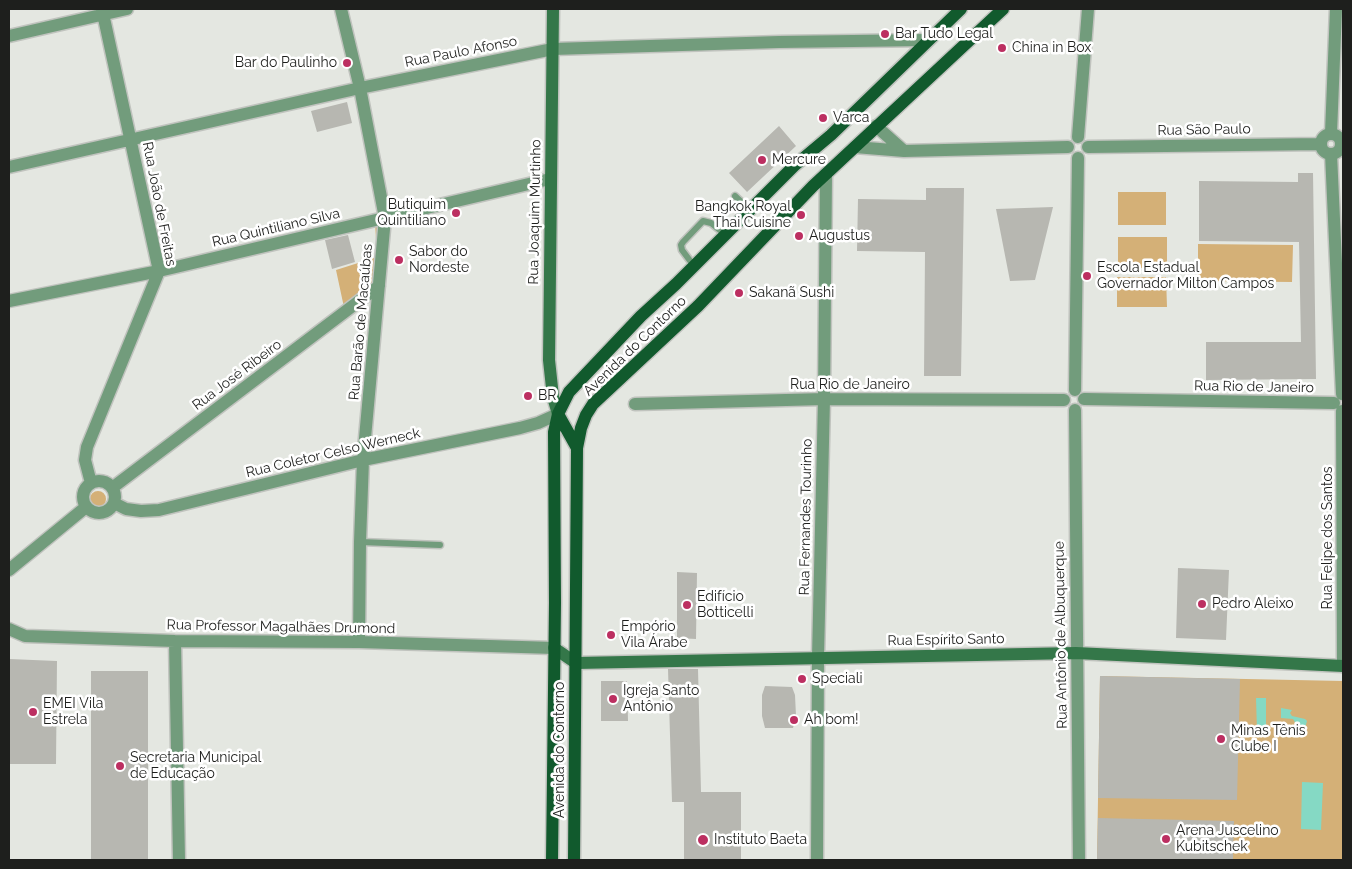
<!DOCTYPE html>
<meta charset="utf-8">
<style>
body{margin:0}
#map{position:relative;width:1352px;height:869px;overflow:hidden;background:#e4e7e1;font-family:Raleway,sans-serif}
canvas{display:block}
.frame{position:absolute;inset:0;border:10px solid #1e1f1d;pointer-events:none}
</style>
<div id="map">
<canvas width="1352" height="869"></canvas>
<div class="frame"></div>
</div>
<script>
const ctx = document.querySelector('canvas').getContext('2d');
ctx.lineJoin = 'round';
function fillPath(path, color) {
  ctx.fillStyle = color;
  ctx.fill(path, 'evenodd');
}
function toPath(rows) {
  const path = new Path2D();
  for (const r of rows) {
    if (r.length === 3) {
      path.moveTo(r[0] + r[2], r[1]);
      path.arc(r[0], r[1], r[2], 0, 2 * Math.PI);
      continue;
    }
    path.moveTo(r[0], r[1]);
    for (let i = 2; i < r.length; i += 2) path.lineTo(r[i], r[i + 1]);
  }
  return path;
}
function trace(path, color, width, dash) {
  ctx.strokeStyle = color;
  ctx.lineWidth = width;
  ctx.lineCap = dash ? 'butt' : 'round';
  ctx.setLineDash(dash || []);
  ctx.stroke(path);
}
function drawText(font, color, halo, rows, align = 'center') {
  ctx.font = font + ' Raleway,sans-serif';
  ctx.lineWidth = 5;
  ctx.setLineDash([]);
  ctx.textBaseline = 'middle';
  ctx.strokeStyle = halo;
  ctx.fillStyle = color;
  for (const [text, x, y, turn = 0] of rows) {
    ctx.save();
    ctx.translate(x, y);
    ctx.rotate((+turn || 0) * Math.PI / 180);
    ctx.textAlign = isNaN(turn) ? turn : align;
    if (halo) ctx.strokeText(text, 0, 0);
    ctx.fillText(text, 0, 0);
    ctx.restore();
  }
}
fillPath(toPath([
 [1118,192,1166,192,1166,225,1118,225],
 [385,220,378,286,345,312,336,270,377,257,375,222],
 [1118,237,1167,237,1167,268,1118,268],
 [1198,244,1293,245,1292,282,1198,281],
 [1117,277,1166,277,1167,307,1117,307],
 [98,499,8],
 [1100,676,1343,681,1343,860,1097,860]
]), '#d4b077');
fillPath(toPath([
 [1256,698,1266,698,1266,731,1257,731],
 [1281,708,1292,710,1290,713,1292,716,1305,719,1307,721,1305,728,1299,729,1293,719,1281,718],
 [1302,782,1323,783,1321,830,1301,829]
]), '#85d9c4');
fillPath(toPath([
 [347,102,352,123,317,132,311,111],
 [779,126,796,146,747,192,729,173],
 [1298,173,1313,173,1316,379,1206,380,1206,342,1301,342,1299,242,1199,241,1199,181,1298,182],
 [926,188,964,188,961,376,924,376,925,252,857,251,858,199,926,200],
 [1053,207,1035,280,1010,281,996,209],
 [348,235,355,262,332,269,325,240],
 [1178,568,1229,570,1226,640,1176,638],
 [677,572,697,573,696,639,677,638],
 [9,659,57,661,56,764,9,764],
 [668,669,698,669,701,792,741,792,741,860,684,860,684,802,672,802],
 [91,671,148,671,148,860,91,860],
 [1100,676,1240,679,1237,800,1098,798],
 [601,681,627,681,628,721,601,721],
 [765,686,792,687,795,695,796,716,793,728,765,728,762,716,762,695],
 [1098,818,1234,821,1233,860,1097,860]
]), '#b7b7b1');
const lane = toPath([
 [735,196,750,210],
 [694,266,682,250,681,245,683,242,703,221,711,223,726,235],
 [360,542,440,545]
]);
const street = toPath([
 [341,9,360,88,385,218,363,460,360,542,359,642],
 [9,36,127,9],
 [876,126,904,151],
 [1331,133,1336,9],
 [1331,144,10],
 [1078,137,1088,9],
 [855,147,904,151,1068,147],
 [1088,147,1320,144],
 [1331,154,1342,394],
 [9,167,360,88,553,49,779,42,927,40],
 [9,301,159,271,550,179],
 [1075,390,1078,158],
 [1084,399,1334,403],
 [635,404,824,399,1064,400],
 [1075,410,1079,860],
 [1342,411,1343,666],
 [99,497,16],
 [91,483,85,460,87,447,159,271,102,9],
 [112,488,379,286],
 [114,503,126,509,141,511,159,510,363,460,520,428,538,423,558,414],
 [9,570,86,507],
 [9,629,25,636,175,641,359,642,554,648],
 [175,641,179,860],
 [817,860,818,657,824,399,826,174]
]);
const secondary = toPath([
 [553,9,549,360,553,397,558,414],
 [554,648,576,663,1076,653,1343,666]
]);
const primary = toPath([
 [558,414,577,448],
 [552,860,555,603,554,432,558,414,569,392,641,316,676,284,794,166,831,135,961,9],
 [574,860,577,448,581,428,586,415,593,404,698,306,813,186,1003,9]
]);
trace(lane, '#c0c3be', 9);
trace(street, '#c0c3be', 15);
trace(secondary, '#c0c3be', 15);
trace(primary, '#c0c3be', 15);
trace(lane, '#729c7c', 6);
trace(street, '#729c7c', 12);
trace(secondary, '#347749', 12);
trace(primary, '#115a2d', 12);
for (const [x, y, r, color] of [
 [885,34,5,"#bc2f61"],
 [1002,48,5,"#bc2f61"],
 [347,63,5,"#bc2f61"],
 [823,118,5,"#bc2f61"],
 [762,160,5,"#bc2f61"],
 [456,213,5,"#bc2f61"],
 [801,215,5,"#bc2f61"],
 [799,236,5,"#bc2f61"],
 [399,260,5,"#bc2f61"],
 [1087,276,5,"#bc2f61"],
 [739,293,5,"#bc2f61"],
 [528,396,5,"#bc2f61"],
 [1202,604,5,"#bc2f61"],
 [687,605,5,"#bc2f61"],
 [611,635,5,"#bc2f61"],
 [802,679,5,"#bc2f61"],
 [613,699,5,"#bc2f61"],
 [33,712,5,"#bc2f61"],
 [794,720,5,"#bc2f61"],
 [1221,739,5,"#bc2f61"],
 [120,766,5,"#bc2f61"],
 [1166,839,5,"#bc2f61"],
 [703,840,6,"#bc2f61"]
]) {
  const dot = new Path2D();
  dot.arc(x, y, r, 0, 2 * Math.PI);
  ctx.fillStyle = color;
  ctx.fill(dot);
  trace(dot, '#fff', 2);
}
drawText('14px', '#1e1f1d', '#fff', [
 ["Bar Tudo Legal",895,34],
 ["China in Box",1012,48],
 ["Bar do Paulinho",337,63,"right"],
 ["Varca",833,118],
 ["Mercure",772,160],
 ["Butiquim",446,205,"right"],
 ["Quintiliano",446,221,"right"],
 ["Bangkok Royal",791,207,"right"],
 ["Thai Cuisine",791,223,"right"],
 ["Augustus",809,236],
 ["Sabor do",409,252],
 ["Nordeste",409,268],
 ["Escola Estadual",1097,268],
 ["Governador Milton Campos",1097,284],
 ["Sakanã Sushi",749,293],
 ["BR",538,396],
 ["Edifício",697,597],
 ["Botticelli",697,613],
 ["Pedro Aleixo",1212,604],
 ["Empório",621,627],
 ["Vila Árabe",621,643],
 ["Speciali",812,679],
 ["Igreja Santo",623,691],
 ["Antônio",623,707],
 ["EMEI Vila",43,704],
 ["Estrela",43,720],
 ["Ah bom!",804,720],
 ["Minas Tênis",1231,731],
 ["Clube I",1231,747],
 ["Secretaria Municipal",130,758],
 ["de Educação",130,774],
 ["Arena Juscelino",1176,831],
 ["Kubitschek",1176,847],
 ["Instituto Baeta",714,840]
], 'left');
drawText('14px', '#1e1f1d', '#fff', [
 ["Rua Paulo Afonso",461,52,-11],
 ["Rua São Paulo",1204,130,-1],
 ["Rua João de Freitas",159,204,79],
 ["Rua Joaquim Murtinho",535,212,-89],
 ["Rua Quintiliano Silva",276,228,-13],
 ["Rua Barão de Macaúbas",361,322,-85],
 ["Avenida do Contorno",635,346,-44],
 ["Rua José Ribeiro",237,375,-37],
 ["Rua Rio de Janeiro",850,385],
 ["Rua Rio de Janeiro",1254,387,1],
 ["Rua Coletor Celso Werneck",333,453,-13],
 ["Rua Fernandes Tourinho",806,517,-89],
 ["Rua Felipe dos Santos",1328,538,-90],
 ["Rua Professor Magalhães Drumond",281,627,1],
 ["Rua Antônio de Albuquerque",1061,635,-91],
 ["Rua Espírito Santo",946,640,-1],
 ["Avenida do Contorno",560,750,-90]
]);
</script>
